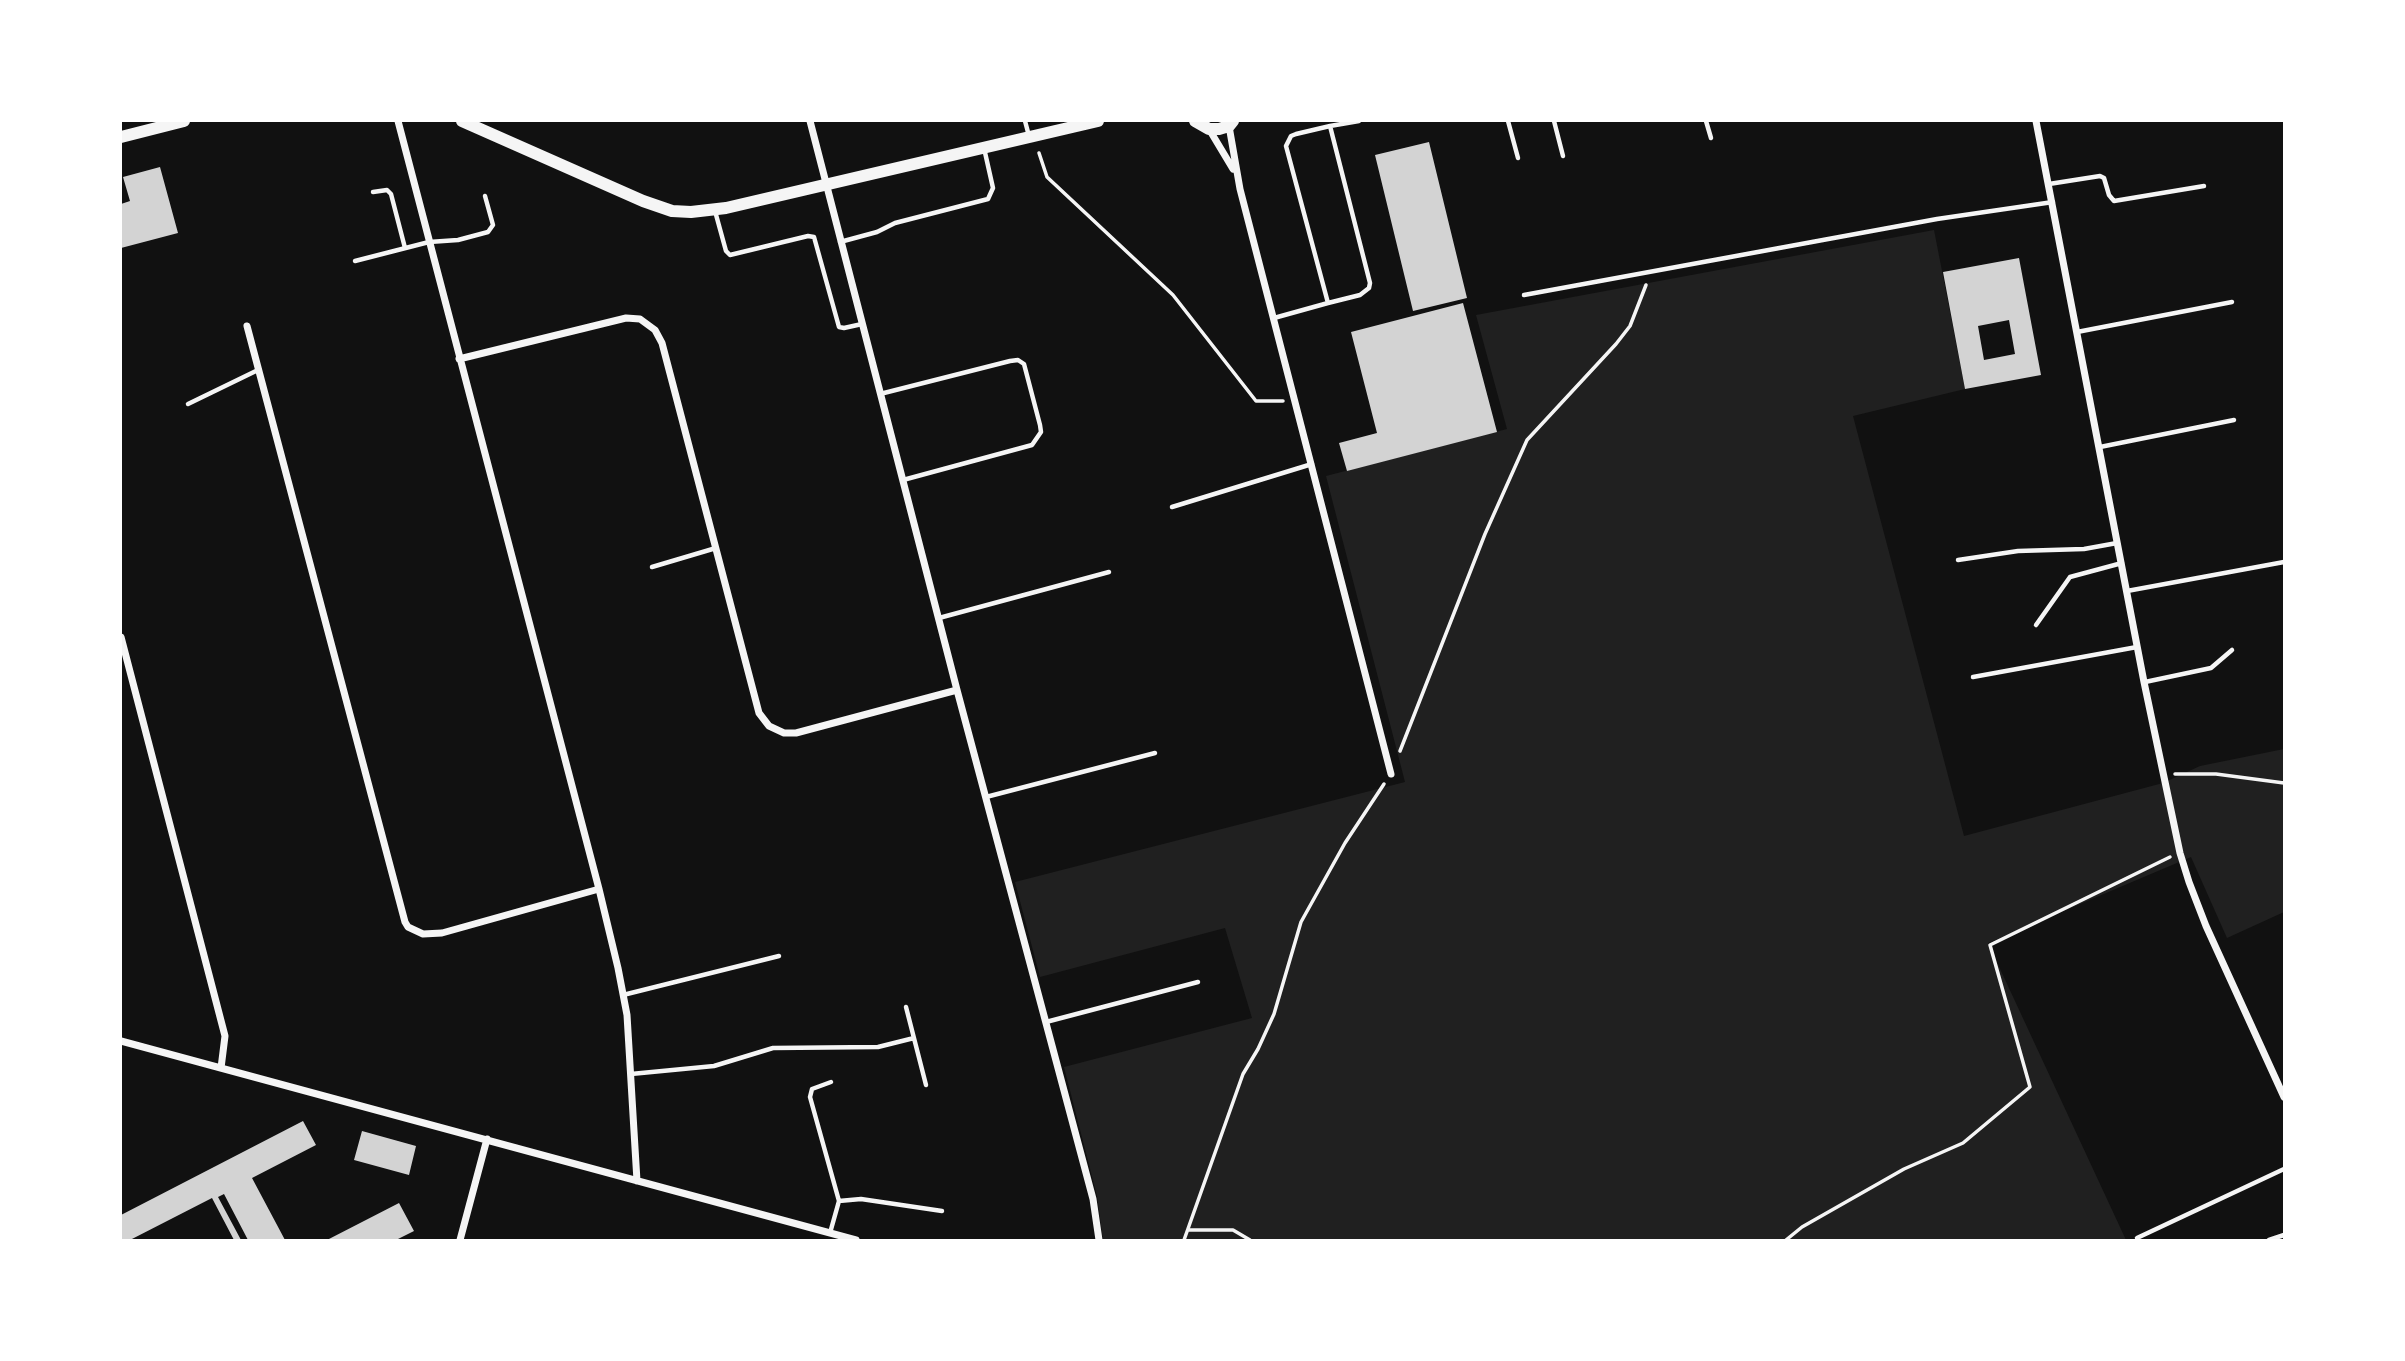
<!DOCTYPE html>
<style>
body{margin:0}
#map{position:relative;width:2405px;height:1361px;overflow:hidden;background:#111;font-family:"Golos Text",sans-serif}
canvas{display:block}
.frame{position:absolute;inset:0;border:122px solid #fff;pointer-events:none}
</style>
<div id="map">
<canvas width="2405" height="1361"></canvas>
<div class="frame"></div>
</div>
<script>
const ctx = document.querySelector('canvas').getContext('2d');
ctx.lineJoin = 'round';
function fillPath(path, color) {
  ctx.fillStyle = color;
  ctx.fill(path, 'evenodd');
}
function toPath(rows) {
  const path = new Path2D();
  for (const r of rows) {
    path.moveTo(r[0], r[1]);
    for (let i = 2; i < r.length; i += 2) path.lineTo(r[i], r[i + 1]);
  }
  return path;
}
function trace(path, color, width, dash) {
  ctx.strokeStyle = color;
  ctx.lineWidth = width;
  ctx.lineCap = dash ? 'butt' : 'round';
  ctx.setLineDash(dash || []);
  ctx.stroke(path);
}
fillPath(toPath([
 [1934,230,1965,389,1853,416,1964,836,2163,783,2200,766,2284,749,2284,912,2227,938,2191,857,1988,943,2126,1240,1103,1240,1097,1196,1064,1067,1252,1018,1225,928,1040,977,1015,882,1405,782,1326,476,1507,429,1476,315]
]), '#202020');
fillPath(toPath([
 [1429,142,1467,298,1413,311,1375,155],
 [160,167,178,233,121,248,121,204,130,201,123,177],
 [2019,258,2041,375,1965,389,1943,272],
 [2009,320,2015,354,1984,360,1978,326],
 [1463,303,1497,432,1347,471,1339,443,1377,433,1351,332],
 [303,1121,316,1145,252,1178,285,1240,248,1240,224,1194,218,1197,241,1240,234,1240,212,1198,130,1240,121,1240,121,1215],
 [362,1131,416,1146,409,1175,354,1160],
 [399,1203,414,1231,396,1240,327,1240]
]), '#d3d3d3');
trace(toPath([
 [1039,153,1047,177,1173,295,1256,401,1283,401],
 [1400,751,1485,534,1527,440,1616,344,1630,326,1646,285],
 [2175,774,2216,774,2284,783],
 [1188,1230,1233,1230,1250,1240],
 [1184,1240,1243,1074,1258,1049,1274,1014,1301,922,1345,843,1384,784],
 [1786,1240,1802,1227,1904,1169,1963,1143,2030,1087,1990,945,2170,857]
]), '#f5f5f5', 3.5);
trace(toPath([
 [1025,121,1029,136],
 [1508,121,1518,158],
 [1554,121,1563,156],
 [1706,121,1711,138],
 [1330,126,1359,121],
 [2049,184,2100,176,2104,178,2109,195,2114,201,2204,186],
 [373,192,387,190,391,194,405,248],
 [715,211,726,251,730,255,808,236,814,237,839,327,844,328,862,324],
 [840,242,877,232,895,223,988,199,993,188,984,148],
 [355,261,429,242,458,240,488,232,493,225,485,196],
 [1524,295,1937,219,2053,202],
 [1274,318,1328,303,1360,295,1369,288,1370,283,1330,126,1296,134,1291,136,1286,146,1328,303],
 [2077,332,2232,302],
 [880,394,1010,361,1018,360,1024,364,1040,425,1041,432,1032,445,903,480],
 [188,404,258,370],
 [2100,447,2234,420],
 [1172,507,1312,464],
 [1958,560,2018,551,2084,549,2117,543],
 [652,567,716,548],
 [2127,591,2284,562],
 [939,618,1109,572],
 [2036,625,2070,577,2122,563],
 [1973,677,2137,647],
 [2145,682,2211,668,2232,650],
 [986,797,1155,753],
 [623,995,779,956],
 [906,1007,926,1085],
 [1046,1022,1198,982],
 [631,1074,714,1066,773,1048,878,1047,914,1038],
 [831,1082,812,1089,810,1097,839,1201,861,1199,942,1211],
 [830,1233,839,1201],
 [2137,1238,2284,1169],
 [2269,1240,2284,1235]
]), '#f5f5f5', 4.5);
trace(toPath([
 [398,121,599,889,618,968,627,1015,637,1181],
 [810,121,957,690,1093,1199,1099,1240],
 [2036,121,2144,682,2180,853,2189,882,2206,926,2284,1097],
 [1229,126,1240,189,1391,774],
 [1209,129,1233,169],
 [247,326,405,922,408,927,423,934,442,933,599,889],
 [459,359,626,318,640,319,655,330,662,343,759,713,769,726,784,733,796,733,957,690],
 [121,637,225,1036,221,1068],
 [121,1041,856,1240],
 [460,1240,487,1139]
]), '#f5f5f5', 7);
trace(toPath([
 [462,121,643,201,672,211,691,212,726,208,1098,121],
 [1195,121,1209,129,1219,129,1229,126,1233,121],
 [121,137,184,121]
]), '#f5f5f5', 12);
</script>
